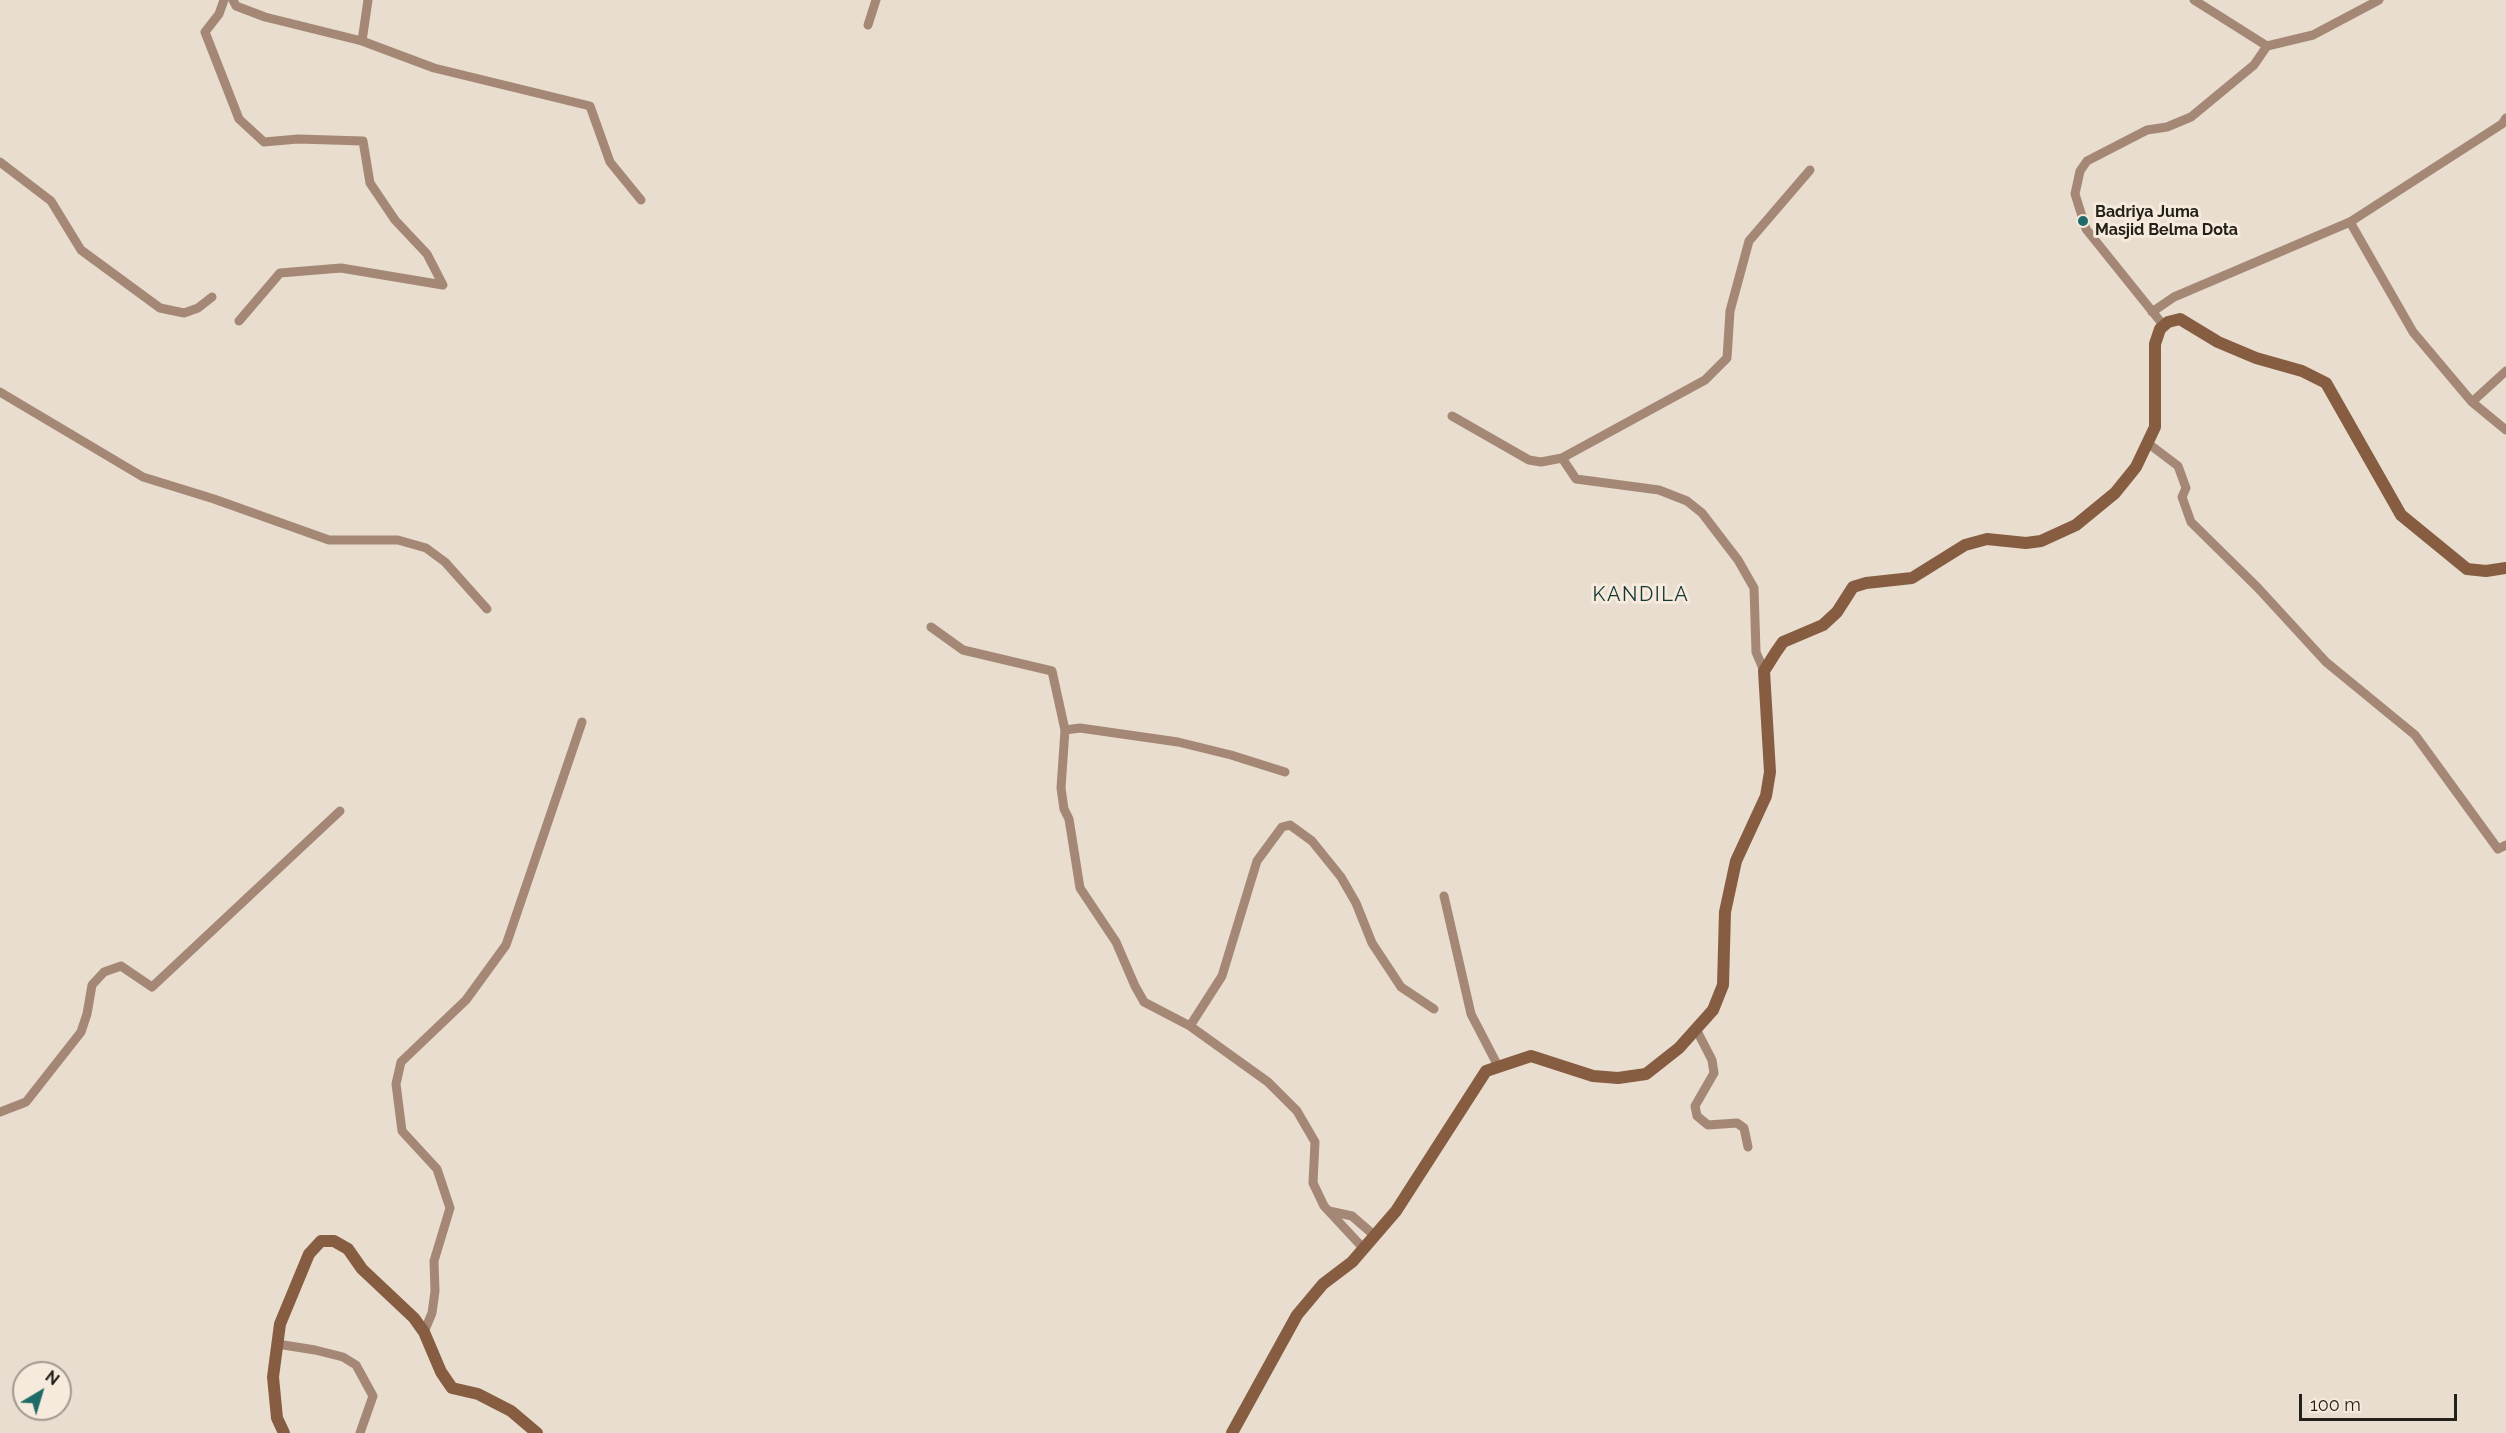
<!DOCTYPE html>
<style>
body{margin:0}
#map{position:relative;width:2506px;height:1433px;overflow:hidden;background:#e8ddce;font-family:Raleway,sans-serif}
canvas{display:block}
.north{position:absolute;left:12px;top:1361px;width:60px;height:60px;box-sizing:border-box;background:#f5eadb;border:2px solid #a1998e;border-radius:50%;rotate:38deg;font-size:16px;font-weight:700;line-height:24px;text-align:center;color:#24201a}
.north::after{content:'';display:block;margin:auto;width:21px;height:27px;background:#1d6a68;clip-path:polygon(50% 0,100% 100%,50% 72%,0 100%)}
.scale{position:absolute;left:2299px;top:1394px;width:158px;height:27px;box-sizing:border-box;border:3px solid #24201a;border-top:0;padding-left:8px;font-size:18px;line-height:21px;white-space:nowrap;color:#24201a;-webkit-text-stroke:4px #f5eadb;paint-order:stroke}
</style>
<div id="map">
<canvas width="2506" height="1433"></canvas>
<div class="north">N</div>
<div class="scale">100 m</div>
</div>
<script>
const ctx = document.querySelector('canvas').getContext('2d');
ctx.lineJoin = 'round';
function toPath(rows) {
  const path = new Path2D();
  for (const r of rows) {
    path.moveTo(r[0], r[1]);
    for (let i = 2; i < r.length; i += 2) path.lineTo(r[i], r[i + 1]);
  }
  return path;
}
function trace(path, color, width, dash) {
  ctx.strokeStyle = color;
  ctx.lineWidth = width;
  ctx.lineCap = dash ? 'butt' : 'round';
  ctx.setLineDash(dash || []);
  ctx.stroke(path);
}
function drawText(font, color, halo, rows, align = 'center') {
  ctx.font = font + ' Raleway,sans-serif';
  ctx.lineWidth = 6;
  ctx.setLineDash([]);
  ctx.textBaseline = 'middle';
  ctx.strokeStyle = halo;
  ctx.fillStyle = color;
  for (const [text, x, y, turn = 0] of rows) {
    ctx.save();
    ctx.translate(x, y);
    ctx.rotate((+turn || 0) * Math.PI / 180);
    ctx.textAlign = isNaN(turn) ? turn : align;
    if (halo) ctx.strokeText(text, 0, 0);
    ctx.fillText(text, 0, 0);
    ctx.restore();
  }
}
trace(toPath([
 [224,0,219,14,205,32,239,119,264,142,298,139,363,141,370,183,395,220,427,254,443,285,341,268,280,273,239,321],
 [233,0,236,6,265,17,362,41,434,68,590,106,610,162,641,200],
 [2194,0,2267,46],
 [868,25,876,0],
 [362,41,368,0],
 [0,162,51,201,81,250,160,308,184,313,198,308,212,297],
 [2350,222,2413,332,2472,402,2506,430],
 [2152,312,2174,297,2350,222,2502,124,2506,118],
 [2164,326,2086,229,2075,194,2080,171,2087,161,2147,130,2167,127,2191,117,2254,65,2267,46,2313,35,2379,0],
 [0,392,143,477,214,499,329,540,398,540,426,548,445,562,487,609],
 [2472,402,2506,371],
 [1452,416,1529,460,1541,462,1562,458,1705,380,1727,358,1730,311,1749,241,1810,170],
 [2149,444,2178,466,2186,488,2182,497,2191,522,2258,588,2326,662,2415,735,2498,849,2506,845],
 [1562,458,1576,479,1659,490,1687,501,1702,513,1738,560,1754,588,1756,652,1764,671],
 [931,627,963,650,1052,671,1065,730,1061,788,1064,809,1069,819,1080,888,1116,942,1135,986,1144,1002,1190,1026,1268,1082,1297,1111,1315,1142,1313,1183,1324,1206,1364,1249],
 [1065,730,1080,728,1178,742,1231,755,1285,772],
 [1444,896,1471,1014,1498,1066],
 [1190,1026,1222,976,1257,861,1282,827,1290,825,1312,841,1341,877,1356,903,1372,943,1401,987,1434,1009],
 [1696,1029,1712,1060,1714,1073,1695,1106,1697,1116,1708,1125,1737,1123,1744,1128,1748,1147],
 [0,1112,26,1102,81,1032,87,1014,92,985,104,972,121,966,152,987,340,811],
 [1329,1211,1352,1216,1375,1236],
 [424,1332,432,1313,435,1291,434,1261,450,1208,437,1169,402,1131,396,1084,401,1062,466,1000,506,945,582,722],
 [277,1344,315,1350,343,1357,356,1365,373,1396,360,1433]
]), '#a58775', 9);
trace(toPath([
 [284,1433,277,1418,273,1377,280,1324,309,1254,321,1241,334,1241,348,1249,362,1269,414,1318,424,1332,441,1372,452,1388,478,1394,511,1411,537,1433],
 [1232,1433,1297,1315,1323,1284,1352,1262,1396,1211,1486,1071,1531,1056,1593,1076,1618,1078,1646,1074,1679,1048,1713,1010,1723,985,1725,912,1736,861,1766,796,1770,772,1764,671,1776,652,1783,642,1823,625,1837,612,1853,587,1866,583,1912,578,1965,545,1987,539,2026,543,2041,541,2076,525,2115,493,2136,467,2155,427,2155,344,2160,329,2168,322,2180,319,2218,342,2256,358,2302,371,2326,383,2401,515,2467,569,2486,571,2506,568]
]), '#875d42', 12);
for (const [x, y, r, color] of [
 [2083,221,6,"#1d6a68"]
]) {
  const dot = new Path2D();
  dot.arc(x, y, r, 0, 2 * Math.PI);
  ctx.fillStyle = color;
  ctx.fill(dot);
  trace(dot, '#f5eadb', 2);
}
drawText('bold 16px', '#24201a', '#f5eadb', [
 ["Badriya Juma",2095,212],
 ["Masjid Belma Dota",2095,230]
], 'left');
ctx.letterSpacing = '1.5px';
drawText('20px', '#133635', '#f5eadb', [
 ["KANDILA",1641,595]
]);
ctx.letterSpacing = '0px';
</script>
